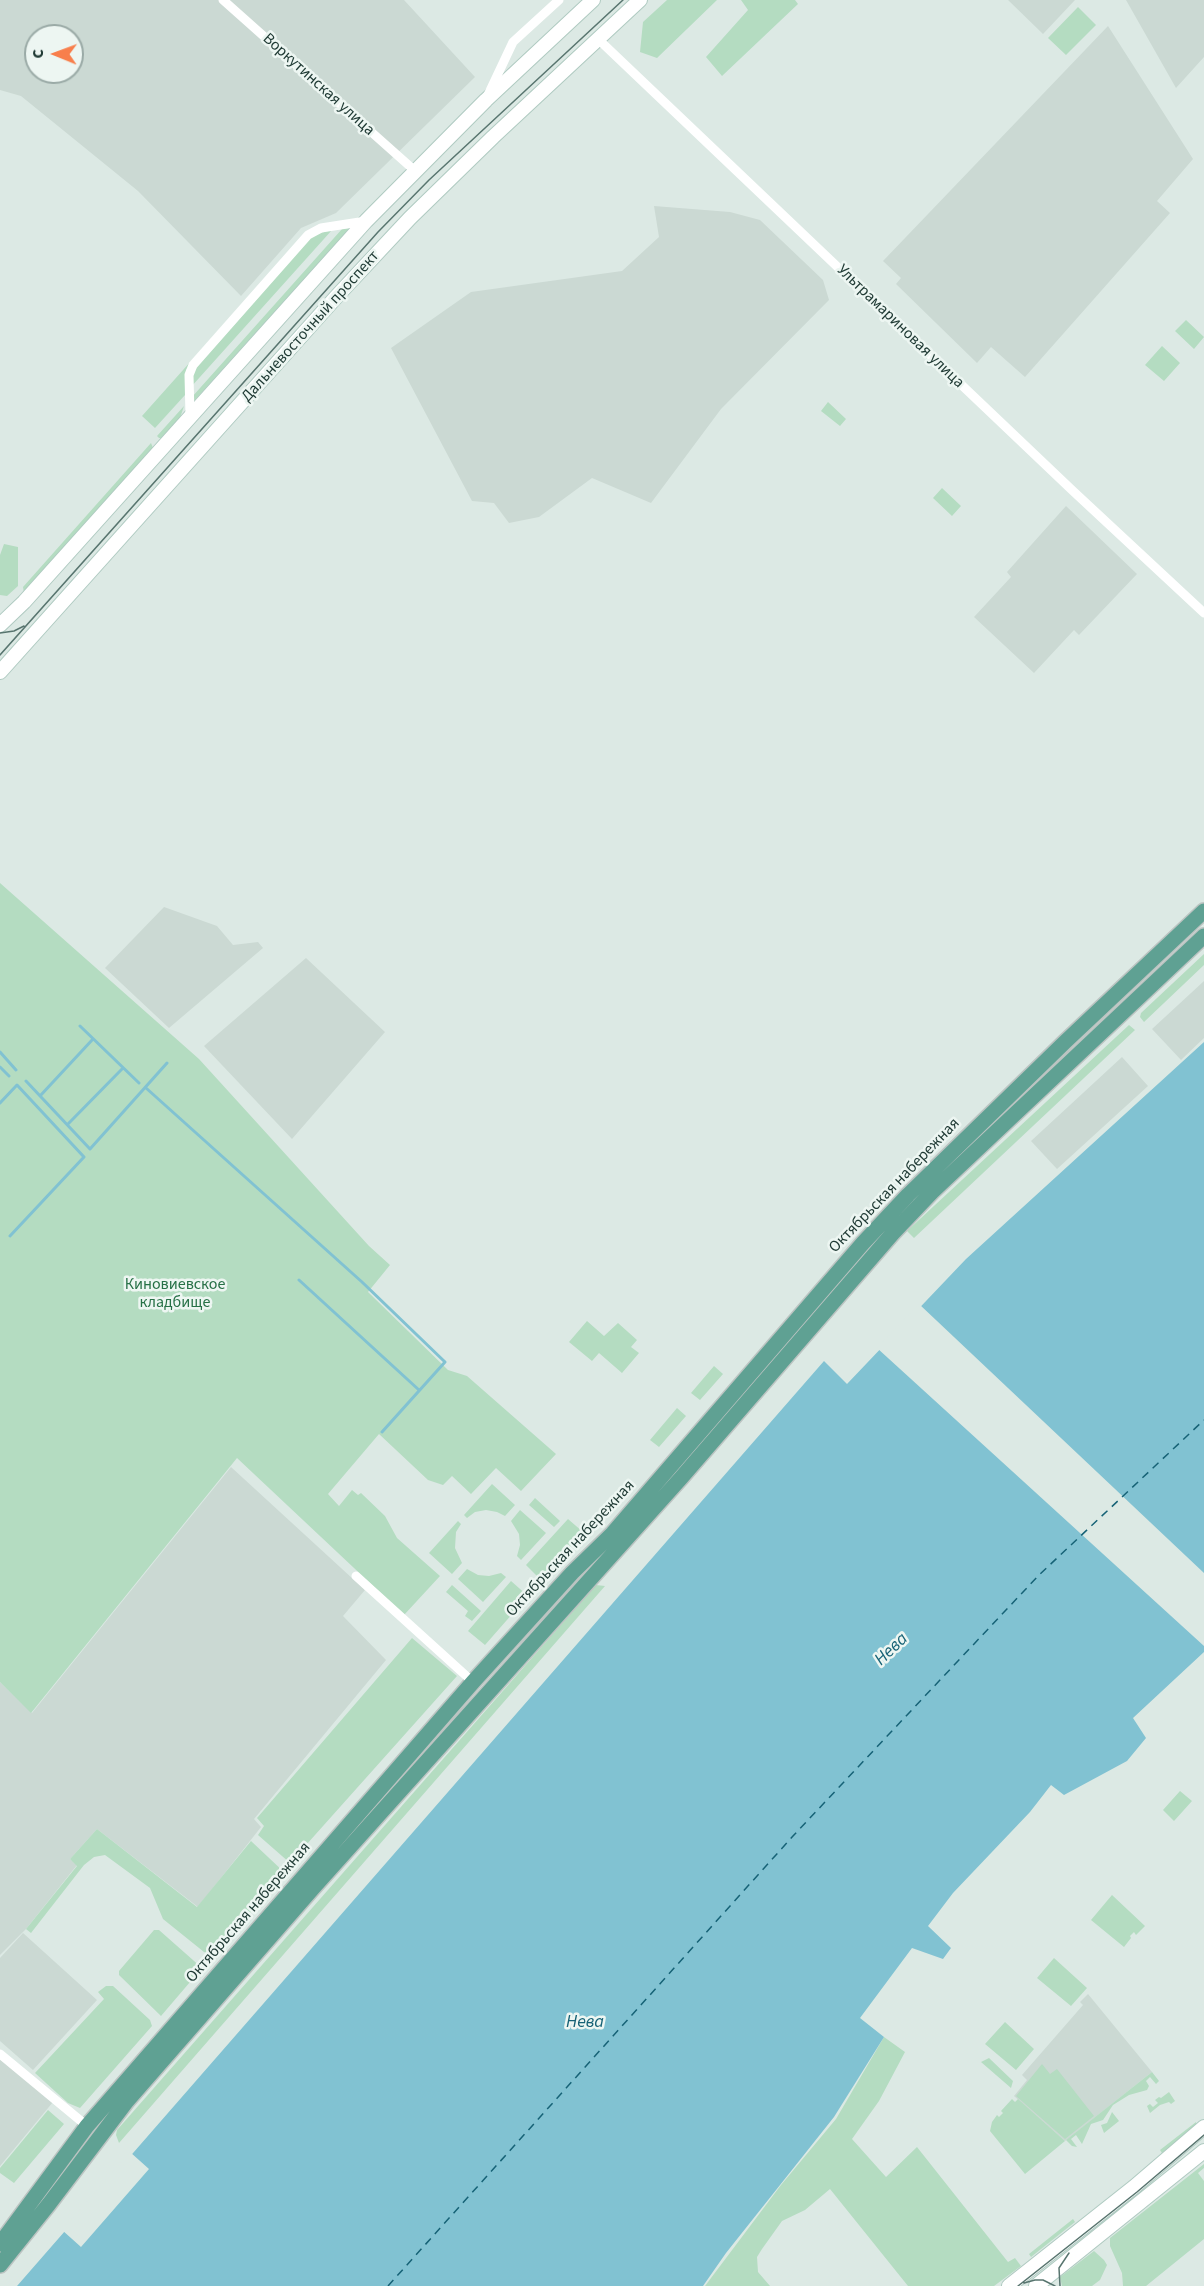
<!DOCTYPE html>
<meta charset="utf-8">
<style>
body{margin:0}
#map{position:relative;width:1204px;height:2286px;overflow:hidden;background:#dce9e4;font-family:"Source Sans 3",sans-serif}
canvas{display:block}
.north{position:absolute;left:24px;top:24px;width:60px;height:60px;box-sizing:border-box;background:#edf6f2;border:2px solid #9aaaa6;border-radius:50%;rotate:271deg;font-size:16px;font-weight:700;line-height:24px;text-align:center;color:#1e3933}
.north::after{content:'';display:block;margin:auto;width:21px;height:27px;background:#f87f4c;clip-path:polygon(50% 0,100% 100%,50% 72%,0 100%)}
</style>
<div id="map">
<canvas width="1204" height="2286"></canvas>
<div class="north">С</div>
</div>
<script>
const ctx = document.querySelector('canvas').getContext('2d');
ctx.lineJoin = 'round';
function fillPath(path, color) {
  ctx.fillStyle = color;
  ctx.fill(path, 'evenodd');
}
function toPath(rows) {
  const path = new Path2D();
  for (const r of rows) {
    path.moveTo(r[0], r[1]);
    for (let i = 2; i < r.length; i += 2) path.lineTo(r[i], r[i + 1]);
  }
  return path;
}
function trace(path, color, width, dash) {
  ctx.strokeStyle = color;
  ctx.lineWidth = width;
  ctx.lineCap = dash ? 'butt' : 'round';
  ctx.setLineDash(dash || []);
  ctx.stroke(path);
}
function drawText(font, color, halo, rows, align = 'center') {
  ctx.font = font + ' "Source Sans 3",sans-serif';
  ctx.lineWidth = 5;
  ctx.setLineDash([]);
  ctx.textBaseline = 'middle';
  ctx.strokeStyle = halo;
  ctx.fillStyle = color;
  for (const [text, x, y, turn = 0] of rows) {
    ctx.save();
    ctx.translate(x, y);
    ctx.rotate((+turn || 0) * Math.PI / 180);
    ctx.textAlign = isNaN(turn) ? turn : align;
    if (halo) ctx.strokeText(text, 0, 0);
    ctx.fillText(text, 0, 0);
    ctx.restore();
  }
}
fillPath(toPath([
 [0,0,404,0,475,77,336,213,301,228,241,296,138,191,21,96,0,90],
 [36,36,72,36,72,72,36,72],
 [1008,0,1075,0,1043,34],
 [1126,0,1204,0,1204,57,1176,88],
 [1108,26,1193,159,1157,201,1170,213,1025,377,991,347,977,363,896,284,901,278,883,261],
 [654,206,730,212,760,220,823,280,829,300,721,409,651,503,592,478,539,517,509,523,494,503,472,501,391,348,471,292,622,271,659,237],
 [1066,506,1137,574,1079,635,1074,630,1034,673,974,617,1011,577,1007,572],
 [164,907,217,926,233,945,258,942,263,948,169,1028,105,968],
 [306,958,385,1032,292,1139,204,1046],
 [1204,981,1204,1038,1181,1060,1152,1029],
 [1122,1057,1148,1086,1057,1169,1031,1141],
 [231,1467,365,1590,343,1616,386,1660,254,1819,261,1827,198,1907,97,1829,70,1859,77,1865,26,1929,0,1955,0,1682,32,1713],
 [23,1933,97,2000,33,2070,0,2041,0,1958],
 [1088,1994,1152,2072,1065,2141,1014,2096,1027,2080,1022,2075,1083,2005,1080,2002],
 [0,2059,53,2102,0,2166]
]), '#cbd9d3');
fillPath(toPath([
 [667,0,717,0,657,58,640,52,643,22],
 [741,0,795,0,798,4,722,76,706,57,748,10],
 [1078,7,1096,25,1066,55,1048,38],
 [350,228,194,401,192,401,192,397,342,229],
 [332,230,191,387,193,372,313,235],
 [241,305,242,307,186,370,185,395,155,428,142,416],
 [1186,320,1204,337,1194,349,1175,331],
 [1162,346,1180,363,1164,381,1145,365],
 [828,402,846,419,840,426,821,411],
 [184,406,180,418,161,438,159,438,157,436],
 [151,443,153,448,24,593,23,587],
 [942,488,961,506,952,516,933,498],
 [4,544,18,547,18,586,7,596,0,595,0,555],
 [0,883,199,1059,369,1246,390,1265,368,1292,448,1370,467,1376,556,1454,521,1491,496,1468,471,1494,452,1476,443,1485,428,1480,379,1434,328,1494,339,1506,352,1490,358,1495,361,1493,385,1516,397,1538,440,1576,404,1615,237,1458,31,1713,0,1682],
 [1204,954,1204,965,1144,1022,1140,1017,1141,1013],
 [1129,1025,1135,1030,914,1238,907,1231],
 [587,1321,604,1336,618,1323,637,1340,631,1347,639,1353,622,1373,599,1353,592,1361,569,1342],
 [714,1366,723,1374,700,1400,691,1393],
 [677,1408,686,1416,659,1447,650,1440],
 [492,1484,515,1505,505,1516,497,1512,486,1510,475,1512,467,1518,464,1515],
 [535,1498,560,1521,554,1527,529,1505],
 [520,1510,546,1533,521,1560,517,1556,520,1545,519,1534,511,1521],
 [568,1519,583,1532,541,1580,526,1565],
 [458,1521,461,1524,456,1532,455,1548,462,1563,452,1574,429,1553],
 [467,1569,478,1575,489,1576,501,1573,506,1577,483,1602,458,1579],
 [511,1581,528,1596,485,1645,468,1631],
 [452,1585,481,1611,472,1621,465,1616,468,1611,446,1592],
 [596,1585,605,1586,119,2143,116,2135,117,2130],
 [412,1638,457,1676,290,1863,258,1835,264,1826,257,1818],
 [1180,1791,1192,1801,1174,1821,1163,1810],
 [97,1829,197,1907,251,1841,285,1873,213,1955,204,1952,163,1919,150,1888,105,1855,94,1857,84,1865,31,1933,26,1929,77,1866,70,1859],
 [1112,1895,1145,1926,1136,1935,1134,1932,1130,1936,1131,1938,1124,1947,1091,1920],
 [154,1930,159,1930,202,1968,161,2016,119,1975,119,1971],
 [1054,1958,1087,1988,1071,2006,1037,1978],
 [106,1986,113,1986,150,2020,152,2026,80,2108,68,2103,35,2073,104,1999,98,1992],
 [1005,2022,1034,2049,1016,2070,985,2044],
 [884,2037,905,2052,879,2101,852,2139,886,2177,917,2147,1008,2262,1015,2258,1021,2266,994,2286,908,2286,830,2189,805,2210,782,2221,762,2249,757,2257,758,2272,770,2286,705,2286,781,2185,836,2119],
 [989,2058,1013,2081,1011,2088,981,2062],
 [1042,2064,1050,2074,1057,2069,1094,2116,1065,2139,1016,2096],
 [1152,2072,1159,2081,1156,2084,1150,2077,1146,2081,1149,2086,1147,2090,1129,2095,1113,2105,1103,2120,1091,2124,1082,2144,1076,2135,1071,2139,1077,2147,1072,2146,1066,2140],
 [1169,2092,1175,2101,1171,2104,1169,2102,1160,2105,1150,2113,1147,2106,1150,2104,1153,2107,1158,2103,1155,2100,1159,2097,1161,2098],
 [1012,2099,1015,2102,1018,2099,1065,2141,1025,2174,990,2131,992,2122,997,2115,999,2117,1003,2113,1001,2111],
 [48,2110,64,2124,14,2183,0,2173,0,2168],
 [1112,2112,1119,2121,1104,2133,1101,2125,1107,2123],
 [1196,2122,1196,2126,1162,2153,1160,2150],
 [1204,2164,1204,2168,1198,2173,1204,2181,1204,2239,1146,2286,1123,2286,1122,2273,1110,2246,1110,2238],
 [1073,2219,1075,2222,1031,2257,1029,2254],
 [1094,2251,1104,2260,1107,2265,1100,2280,1092,2286,1062,2286,1060,2277]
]), '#b4dcc1');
fillPath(toPath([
 [1204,1042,1204,1652,1133,1718,1146,1738,1127,1761,1064,1795,1051,1785,1030,1812,953,1893,928,1926,951,1948,943,1959,912,1948,860,2018,884,2037,834,2117,726,2253,703,2286,17,2286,824,1361,847,1384,966,1259]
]), '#81c2d2');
fillPath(toPath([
 [919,1304,1204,1573,1204,1646,877,1348],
 [130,2152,149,2169,81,2247,62,2230]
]), '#dce9e4');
trace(toPath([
 [80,1026,139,1083],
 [0,1052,16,1070],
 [0,1067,9,1076],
 [26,1081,90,1149,167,1063],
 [146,1088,362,1282,445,1362,382,1432],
 [40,1096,93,1039],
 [0,1103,17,1085,84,1157,10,1236],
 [68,1124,123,1068],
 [299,1280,419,1390]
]), '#81c2d2', 3);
trace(toPath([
 [388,2286,793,1836,1039,1575,1204,1420]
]), '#166276', 1.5, [8, 6]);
const secondary = toPath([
 [0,625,24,602,366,221,486,100,593,0],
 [0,672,337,296,410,218,493,137,640,0],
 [1009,2286,1134,2187,1204,2127],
 [1036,2286,1204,2151]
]);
const primary = toPath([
 [0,2244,87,2126,473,1682,572,1573,613,1533,863,1243,908,1195,1065,1042,1204,911],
 [0,2265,49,2204,127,2101,313,1888,681,1478,893,1233,932,1192,1204,936]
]);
trace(secondary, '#afcac1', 16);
trace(primary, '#bcc4c2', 18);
trace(toPath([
 [223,0,414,170],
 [598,39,1073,491,1204,613],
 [488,95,513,42,559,0],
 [190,416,189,375,193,365,308,235,321,228,366,221],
 [356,1576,473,1682],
 [0,2054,87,2126]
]), '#fff', 9);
trace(secondary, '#fff', 14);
trace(primary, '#5fa193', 15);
trace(toPath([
 [0,633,14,631,24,626],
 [0,655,378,232,429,180,623,0],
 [1024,2283,1035,2280,1043,2280,1055,2286],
 [1018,2286,1137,2192,1204,2135],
 [1060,2286,1059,2268,1069,2253]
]), '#58756f', 1.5);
drawText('16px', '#1e3933', '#edf6f2', [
 ["Воркутинская улица",318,85,42],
 ["Дальневосточный проспект",311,327,-48],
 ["Ультрамариновая улица",900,327,44],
 ["Октябрьская набережная",895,1186,-46],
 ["Октябрьская набережная",571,1549,-47],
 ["Октябрьская набережная",249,1913,-49]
]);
drawText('16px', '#277147', '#edf6f2', [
 ["Киновиевское",175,1285],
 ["кладбище",175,1303]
]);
drawText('italic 18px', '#166276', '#edf6f2', [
 ["Нева",892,1650,-44],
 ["Нева",585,2023]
]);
</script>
